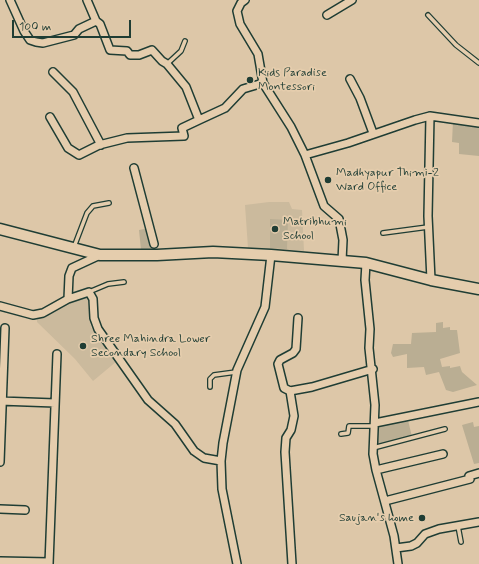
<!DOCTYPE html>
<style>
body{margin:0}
#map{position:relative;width:479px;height:564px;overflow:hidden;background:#ddc7a8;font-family:Mynerve,sans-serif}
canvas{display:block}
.scale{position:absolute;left:12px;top:20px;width:119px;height:18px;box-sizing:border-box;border:2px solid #1f3d34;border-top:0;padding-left:5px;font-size:12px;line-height:14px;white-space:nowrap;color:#1f3d34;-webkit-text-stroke:3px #e5cdad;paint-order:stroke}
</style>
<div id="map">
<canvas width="479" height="564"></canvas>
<div class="scale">100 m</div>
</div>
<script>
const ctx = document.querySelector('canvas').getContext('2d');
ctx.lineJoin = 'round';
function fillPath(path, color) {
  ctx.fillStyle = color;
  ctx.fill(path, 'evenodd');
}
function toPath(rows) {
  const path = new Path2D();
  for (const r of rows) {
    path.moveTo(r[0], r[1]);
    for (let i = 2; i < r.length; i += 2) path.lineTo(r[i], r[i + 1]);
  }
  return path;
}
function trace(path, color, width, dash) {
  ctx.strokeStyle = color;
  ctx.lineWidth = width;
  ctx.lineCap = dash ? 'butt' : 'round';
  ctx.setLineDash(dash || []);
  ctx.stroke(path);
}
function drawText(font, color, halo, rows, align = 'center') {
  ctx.font = font + ' Mynerve,sans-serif';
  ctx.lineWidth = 3.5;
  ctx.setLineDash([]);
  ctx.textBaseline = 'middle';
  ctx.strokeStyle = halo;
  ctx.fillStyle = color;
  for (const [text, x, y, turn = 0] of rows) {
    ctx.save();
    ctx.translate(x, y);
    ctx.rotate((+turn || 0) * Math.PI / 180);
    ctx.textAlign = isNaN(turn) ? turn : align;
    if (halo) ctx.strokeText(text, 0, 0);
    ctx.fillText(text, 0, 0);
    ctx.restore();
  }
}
fillPath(toPath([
 [269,202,289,202,292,209,302,210,304,251,248,248,245,205],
 [84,298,88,299,91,327,117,361,93,381,75,359,37,322,37,318,72,300]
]), '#cbba9d');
fillPath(toPath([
 [453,121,479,125,479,156,459,154,459,143,452,142],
 [270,219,288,220,287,249,270,248],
 [149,228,154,251,141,250,139,230],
 [443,322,443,328,450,327,450,330,457,330,460,353,440,359,442,367,450,366,450,368,460,366,462,372,477,385,453,392,446,390,439,372,426,375,424,367,407,368,407,354,393,357,391,353,393,344,411,344,412,333,436,332,436,323],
 [408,420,412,437,376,446,378,426],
 [473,422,474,427,479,426,479,463,474,464,462,425]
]), '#baae93');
const service = toPath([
 [428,15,456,45,479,63],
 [167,64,181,51,185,41],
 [383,233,428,227],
 [74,247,87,213,93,206,109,203],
 [89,292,108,284,124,282],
 [210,387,210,379,214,375,236,372],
 [341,434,348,433,349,426,374,426],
 [373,448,445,429],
 [458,526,461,542]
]);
const minor = toPath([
 [10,0,24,31,30,40,36,42,43,43,74,35,79,29,96,21,100,24,110,50,127,51,130,55,139,55,152,50,162,61,167,64,186,87,199,120,225,108,243,89,263,83],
 [87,0,96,21],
 [245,0,241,3,237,11,240,24,258,54,263,83,291,127,305,155,324,206,339,219,343,240,342,261],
 [327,15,352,0],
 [53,72,73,92,101,145],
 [350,79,360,98,373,133],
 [430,116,428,216,431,280],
 [50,117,68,148,79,155,99,145,127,138,184,136,182,128,199,120],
 [305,155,348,143,415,120,430,116,479,123],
 [134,168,154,244],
 [366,263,365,280,370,329,369,348,375,405,373,454,376,470,394,536,398,564],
 [68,299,89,292,93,299,94,318,98,329,148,400,175,424,194,451,204,458,221,461],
 [0,306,33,315,43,313,68,299,69,276,72,268,100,255],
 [290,391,284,388,278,364,280,360,293,353,296,349,298,318],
 [0,401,55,403],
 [375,423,479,402],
 [0,462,5,328],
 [376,470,443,454],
 [385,501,470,479,469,476,479,473],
 [0,509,25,510],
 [396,548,411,546,417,543,425,534,439,529,479,522],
 [0,561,49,562],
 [49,564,57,354],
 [237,564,222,489,221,461,223,443,237,370,265,307,271,255],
 [292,564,285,452,286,438,291,430,294,416,290,391,312,387,373,369]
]);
const secondary = toPath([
 [0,229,100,255,157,255,213,252,271,255,366,263,431,280,479,289]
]);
trace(service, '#1f3d34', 6);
trace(minor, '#1f3d34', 10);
trace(secondary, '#1f3d34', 13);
trace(service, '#e5cdad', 3.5);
trace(minor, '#e5cdad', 7);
trace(secondary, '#e5cdad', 10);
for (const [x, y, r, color] of [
 [250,80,4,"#1f3d34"],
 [328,180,4,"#1f3d34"],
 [275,229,4,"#1f3d34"],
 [83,346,4,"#1f3d34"],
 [422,518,4,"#1f3d34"]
]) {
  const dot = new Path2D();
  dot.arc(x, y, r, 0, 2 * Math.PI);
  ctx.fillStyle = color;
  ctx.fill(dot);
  trace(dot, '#e5cdad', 1.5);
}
drawText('12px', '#1f3d34', '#e5cdad', [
 ["Kids Paradise",258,73],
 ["Montessori",258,87],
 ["Madhyapur Thimi-2",336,173],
 ["Ward Office",336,187],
 ["Matribhumi",283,222],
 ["School",283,236],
 ["Shree Mahindra Lower",91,339],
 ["Secondary School",91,353],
 ["Saujan's home",414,518,"right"]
], 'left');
</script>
